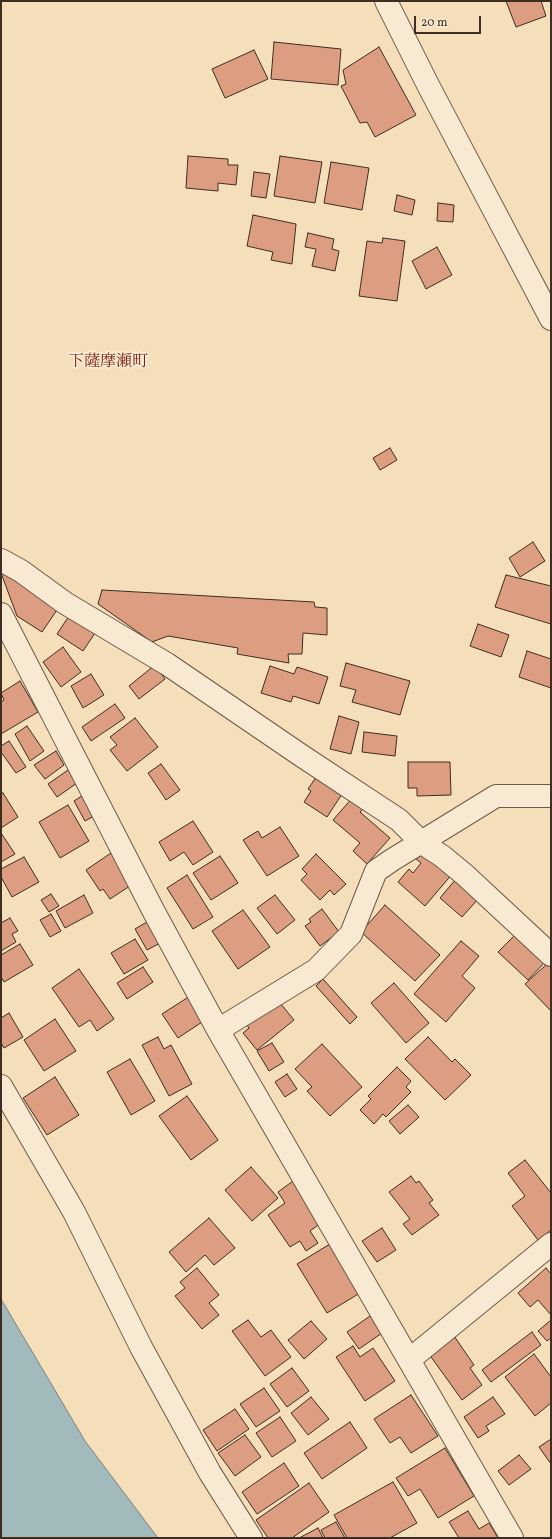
<!DOCTYPE html>
<meta charset="utf-8">
<style>
body{margin:0}
#map{position:relative;width:552px;height:1539px;overflow:hidden;background:#f5dfba;font-family:Vollkorn,serif}
canvas{display:block}
.frame{position:absolute;inset:0;border:2px solid #3e2d21;pointer-events:none}
.scale{position:absolute;left:414px;top:16px;width:67px;height:18px;box-sizing:border-box;border:2px solid #3e2d21;border-top:0;padding-left:5px;font-size:12px;line-height:14px;white-space:nowrap;color:#3e2d21;-webkit-text-stroke:3px #f8ead2;paint-order:stroke}
</style>
<div id="map">
<canvas width="552" height="1539"></canvas>
<div class="frame"></div>
<div class="scale">20 m</div>
</div>
<script>
const ctx = document.querySelector('canvas').getContext('2d');
ctx.lineJoin = 'round';
function fillPath(path, color) {
  ctx.fillStyle = color;
  ctx.fill(path, 'evenodd');
}
function toPath(rows) {
  const path = new Path2D();
  for (const r of rows) {
    path.moveTo(r[0], r[1]);
    for (let i = 2; i < r.length; i += 2) path.lineTo(r[i], r[i + 1]);
  }
  return path;
}
function trace(path, color, width, dash) {
  ctx.strokeStyle = color;
  ctx.lineWidth = width;
  ctx.lineCap = dash ? 'butt' : 'round';
  ctx.setLineDash(dash || []);
  ctx.stroke(path);
}
function drawText(font, color, halo, rows, align = 'center') {
  ctx.font = font + ' Vollkorn,"Noto Serif JP",serif';
  ctx.lineWidth = 4;
  ctx.setLineDash([]);
  ctx.textBaseline = 'middle';
  ctx.strokeStyle = halo;
  ctx.fillStyle = color;
  for (const [text, x, y, turn = 0] of rows) {
    ctx.save();
    ctx.translate(x, y);
    ctx.rotate((+turn || 0) * Math.PI / 180);
    ctx.textAlign = isNaN(turn) ? turn : align;
    if (halo) ctx.strokeText(text, 0, 0);
    ctx.fillText(text, 0, 0);
    ctx.restore();
  }
}
const water = toPath([
 [1,1299,85,1441,158,1538,1,1538,1,1299]
]);
fillPath(water, '#a2babb');
trace(water, '#7a827d', 1);
const building = toPath([
 [506,1,541,1,546,16,516,27,506,1],
 [274,42,341,49,338,85,271,79,274,42],
 [379,47,416,115,375,137,367,122,360,123,341,86,346,84,343,70,379,47],
 [254,50,268,79,225,98,212,69,254,50],
 [188,156,228,159,228,165,238,165,236,185,218,183,218,191,186,188,188,156],
 [280,156,322,162,315,203,274,196,280,156],
 [331,162,369,168,362,210,324,203,331,162],
 [254,172,270,174,266,198,251,196,254,172],
 [397,195,415,200,412,215,394,211,397,195],
 [438,203,454,205,453,222,437,221,438,203],
 [253,215,296,224,292,264,271,260,273,252,247,246,253,215],
 [308,233,334,239,332,249,339,251,335,271,312,266,316,249,305,247,308,233],
 [383,238,405,241,397,301,359,296,367,241,382,243,383,238],
 [437,247,452,275,426,289,412,261,437,247],
 [390,448,397,460,380,470,373,458,390,448],
 [533,542,545,561,520,577,509,558,533,542],
 [1,565,61,604,42,632,17,616,1,573,1,565],
 [506,575,551,586,551,624,495,607,506,575],
 [102,590,314,602,315,607,327,608,327,635,303,633,302,654,288,654,289,663,237,654,238,648,168,636,152,642,98,604,102,590],
 [69,616,95,633,83,651,57,634,69,616],
 [478,624,509,635,501,657,470,646,478,624],
 [63,647,81,672,61,687,43,662,63,647],
 [527,651,551,659,551,688,519,677,527,651],
 [346,663,410,681,400,715,352,702,356,690,340,686,346,663],
 [155,665,165,679,139,699,129,686,155,665],
 [270,666,294,674,297,667,328,677,319,704,293,696,291,702,261,693,270,666],
 [91,674,104,695,83,708,71,686,91,674],
 [20,681,38,712,1,734,1,702,4,700,1,693,20,681],
 [115,704,125,718,91,741,82,727,115,704],
 [339,716,359,722,351,754,330,749,339,716],
 [135,718,158,747,127,771,110,750,117,745,110,737,135,718],
 [27,726,44,751,30,761,15,734,27,726],
 [364,732,397,736,395,756,362,752,364,732],
 [9,741,26,767,16,773,1,752,1,746,9,741],
 [56,751,64,765,45,779,34,765,56,751],
 [408,762,450,762,451,795,417,796,417,788,408,788,408,762],
 [161,764,180,790,166,800,148,773,161,764],
 [68,770,77,783,57,797,48,784,68,770],
 [319,773,342,794,327,817,304,802,311,791,308,789,319,773],
 [3,793,18,817,1,828,1,794,3,793],
 [85,794,96,815,85,821,74,801,85,794],
 [354,796,366,806,360,812,390,838,367,864,353,851,360,843,333,820,354,796],
 [68,805,89,841,60,858,39,822,68,805],
 [193,821,213,852,193,865,184,852,170,861,159,842,193,821],
 [280,827,299,856,267,876,243,840,258,831,262,838,280,827],
 [1,833,15,854,1,862,1,833],
 [423,848,453,873,425,906,398,882,409,869,413,873,421,863,415,858,423,848],
 [111,853,133,884,110,899,103,889,100,891,86,870,111,853],
 [316,854,346,884,334,895,330,890,320,900,301,880,307,874,302,869,316,854],
 [220,856,238,883,211,900,193,873,220,856],
 [24,857,39,882,12,897,1,877,1,869,24,857],
 [187,875,213,917,193,929,167,888,187,875],
 [456,879,479,898,462,917,440,898,456,879],
 [51,894,59,906,49,912,41,900,51,894],
 [84,895,93,913,65,928,56,911,84,895],
 [275,895,295,920,277,934,257,908,275,895],
 [385,905,440,955,415,981,361,932,385,905],
 [322,909,339,932,320,946,305,926,311,922,309,919,322,909],
 [243,910,270,947,238,969,212,931,243,910],
 [51,914,61,931,50,937,40,920,51,914],
 [10,918,18,931,12,934,16,942,1,951,1,923,10,918],
 [152,919,164,941,147,950,135,929,152,919],
 [517,933,546,961,528,980,498,952,517,933],
 [135,939,148,960,124,974,111,953,135,939],
 [461,941,479,956,462,976,475,988,446,1022,414,994,461,941],
 [20,944,33,965,4,982,1,977,1,955,20,944],
 [547,964,551,968,551,1011,525,984,547,964],
 [143,967,153,982,127,999,117,983,143,967],
 [79,969,114,1019,97,1031,90,1020,79,1027,52,988,79,969],
 [323,979,357,1017,350,1024,316,986,323,979],
 [394,983,429,1023,406,1043,371,1003,394,983],
 [190,996,205,1020,178,1038,162,1014,190,996],
 [280,1003,294,1020,257,1050,243,1033,249,1028,246,1024,280,1003],
 [9,1013,23,1037,4,1048,1,1043,1,1018,9,1013],
 [55,1019,76,1051,44,1071,24,1040,55,1019],
 [158,1037,164,1049,171,1045,192,1084,169,1096,142,1045,158,1037],
 [428,1037,452,1062,455,1059,471,1075,445,1100,405,1059,428,1037],
 [272,1043,284,1062,269,1071,257,1051,272,1043],
 [322,1044,362,1087,330,1116,307,1091,312,1087,295,1069,322,1044],
 [130,1059,155,1101,131,1115,107,1072,130,1059],
 [397,1067,411,1081,406,1087,411,1092,386,1117,383,1114,374,1124,360,1110,371,1099,368,1096,397,1067],
 [287,1074,297,1089,285,1097,275,1082,287,1074],
 [55,1077,79,1115,47,1135,23,1098,55,1077],
 [187,1096,218,1140,191,1160,159,1116,187,1096],
 [408,1105,419,1117,400,1134,389,1121,408,1105],
 [525,1160,551,1193,551,1230,538,1240,512,1206,525,1196,508,1173,525,1160],
 [251,1167,278,1198,252,1221,225,1190,251,1167],
 [411,1176,416,1183,419,1181,433,1200,429,1203,439,1215,412,1235,403,1224,410,1219,389,1192,411,1176],
 [293,1181,321,1223,310,1231,318,1243,306,1251,300,1241,290,1247,268,1215,285,1203,278,1192,293,1181],
 [209,1218,235,1248,214,1265,205,1255,186,1272,169,1252,209,1218],
 [382,1228,396,1250,377,1262,362,1241,382,1228],
 [330,1244,360,1293,327,1313,297,1264,330,1244],
 [197,1268,219,1295,209,1303,219,1315,202,1329,175,1296,185,1288,180,1282,197,1268],
 [546,1268,551,1274,551,1315,538,1300,530,1307,518,1293,546,1268],
 [373,1314,385,1331,359,1349,347,1332,373,1314],
 [248,1320,261,1337,271,1330,291,1357,265,1376,232,1331,248,1320],
 [551,1320,551,1338,547,1341,538,1331,551,1320],
 [311,1321,327,1339,304,1359,288,1340,311,1321],
 [532,1332,541,1345,491,1382,482,1370,532,1332],
 [454,1336,474,1365,470,1368,482,1385,462,1400,429,1354,454,1336],
 [353,1346,360,1357,373,1348,395,1381,365,1401,336,1357,353,1346],
 [534,1354,551,1377,551,1403,535,1416,505,1377,534,1354],
 [292,1368,309,1391,287,1407,270,1384,292,1368],
 [264,1388,280,1411,256,1427,240,1404,264,1388],
 [411,1395,438,1436,411,1453,400,1437,390,1443,374,1419,411,1395],
 [311,1397,329,1419,308,1435,291,1413,311,1397],
 [493,1397,505,1414,486,1426,489,1431,478,1438,464,1417,493,1397],
 [235,1409,249,1429,217,1451,203,1430,235,1409],
 [280,1417,296,1441,272,1457,256,1433,280,1417],
 [350,1422,367,1448,322,1479,304,1453,350,1422],
 [245,1435,261,1457,235,1476,218,1453,245,1435],
 [551,1439,551,1464,539,1447,551,1439],
 [445,1448,474,1496,438,1518,420,1489,408,1496,396,1478,445,1448],
 [519,1455,531,1469,509,1485,498,1471,519,1455],
 [284,1463,299,1486,257,1514,242,1492,284,1463],
 [393,1482,417,1523,390,1538,347,1538,334,1515,393,1482],
 [309,1483,329,1512,292,1538,268,1538,256,1520,309,1483],
 [468,1511,479,1529,489,1523,498,1538,459,1538,449,1522,468,1511],
 [336,1522,345,1538,325,1538,321,1530,336,1522],
 [318,1528,323,1538,299,1538,318,1528]
]);
fillPath(building, '#dd9d80');
trace(building, '#3e2d21', 1);
const minor = toPath([
 [386,1,428,85,551,319],
 [1,560,21,571,65,603,167,664,302,756,399,820,422,843,442,856,465,875,551,955],
 [1,614,154,912,218,1030,512,1538],
 [218,1030,316,970,351,934,376,871,392,860,496,796,551,796],
 [1,1086,74,1212,141,1347,210,1473,251,1538],
 [409,1360,551,1244]
]);
trace(minor, '#6c5a47', 24);
trace(minor, '#f8ead2', 22);
drawText('16px', '#7a1f14', '#f8ead2', [
 ["下薩摩瀬町",108,363]
]);
</script>
